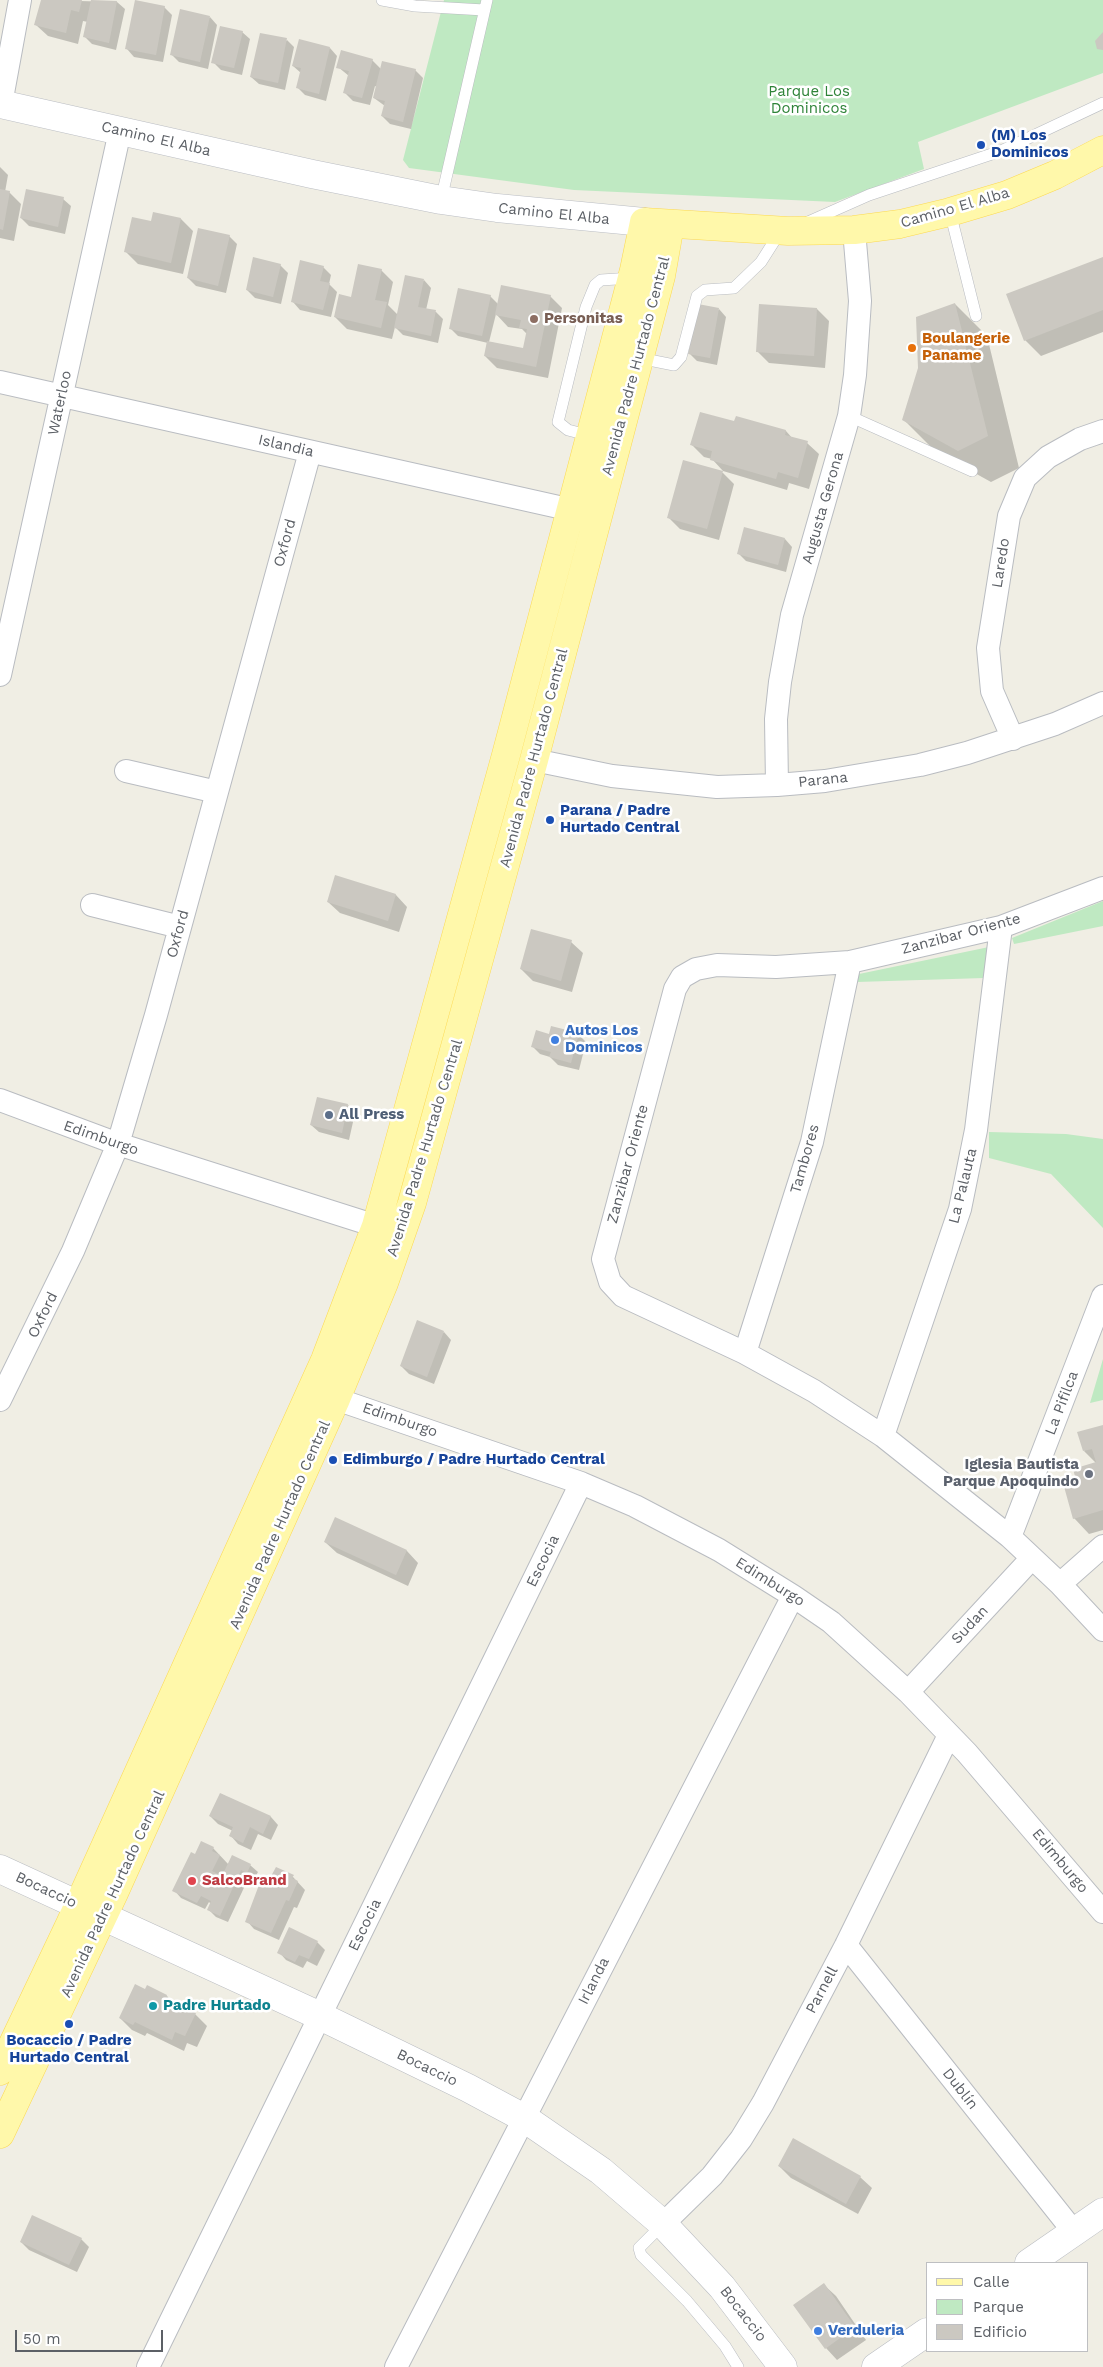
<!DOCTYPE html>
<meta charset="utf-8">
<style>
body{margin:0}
#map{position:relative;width:1103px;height:2367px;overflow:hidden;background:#f0eee4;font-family:"Work Sans",sans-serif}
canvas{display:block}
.legend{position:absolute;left:926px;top:2262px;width:162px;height:90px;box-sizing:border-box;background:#fff;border:1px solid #bebfc2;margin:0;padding:6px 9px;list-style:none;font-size:15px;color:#5c6066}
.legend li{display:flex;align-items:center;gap:10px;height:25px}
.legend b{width:25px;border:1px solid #bebfc2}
.scale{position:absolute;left:15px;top:2330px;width:148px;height:22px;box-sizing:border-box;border:2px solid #5c6066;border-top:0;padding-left:6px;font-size:15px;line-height:18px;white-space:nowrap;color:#5c6066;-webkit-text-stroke:4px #fff;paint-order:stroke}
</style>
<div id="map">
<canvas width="1103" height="2367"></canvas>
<ul class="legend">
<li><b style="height:6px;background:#fff8aa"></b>Calle</li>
<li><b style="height:14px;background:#bfe9c2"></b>Parque</li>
<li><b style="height:14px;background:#cbc8c1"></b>Edificio</li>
</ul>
<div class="scale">50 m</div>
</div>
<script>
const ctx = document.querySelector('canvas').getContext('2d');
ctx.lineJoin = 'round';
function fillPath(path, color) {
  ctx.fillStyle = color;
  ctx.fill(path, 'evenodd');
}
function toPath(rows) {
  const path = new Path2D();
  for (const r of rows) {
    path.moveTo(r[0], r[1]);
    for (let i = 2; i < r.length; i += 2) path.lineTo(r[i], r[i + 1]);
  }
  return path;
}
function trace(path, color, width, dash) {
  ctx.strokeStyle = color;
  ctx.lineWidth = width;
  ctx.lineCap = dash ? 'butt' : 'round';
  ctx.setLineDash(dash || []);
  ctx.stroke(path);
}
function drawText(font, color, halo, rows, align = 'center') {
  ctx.font = font + ' "Work Sans",sans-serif';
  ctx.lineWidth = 5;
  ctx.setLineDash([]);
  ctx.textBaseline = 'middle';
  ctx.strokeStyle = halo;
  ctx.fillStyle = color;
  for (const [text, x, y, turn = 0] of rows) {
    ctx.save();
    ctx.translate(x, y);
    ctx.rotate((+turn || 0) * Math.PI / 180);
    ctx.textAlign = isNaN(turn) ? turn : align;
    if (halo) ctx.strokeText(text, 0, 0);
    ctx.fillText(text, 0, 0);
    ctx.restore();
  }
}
fillPath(toPath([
 [444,0,1103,0,1103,73,918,142,924,169,835,202,574,190,409,168,403,160],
 [583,507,588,509,403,1192,398,1190],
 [1103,901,1103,926,1014,944,1012,938],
 [989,947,984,978,857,982,859,974],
 [989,1132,1066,1134,1103,1139,1103,1228,1051,1174,989,1158],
 [1103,1359,1103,1400,1090,1403]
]), '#bfe9c2');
fillPath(toPath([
 [42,0,117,2,125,9,116,50,92,44,84,36,88,22,83,21,78,44,48,36,36,25],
 [164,7,172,15,163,62,134,57,127,49],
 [210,17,217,25,208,69,179,62,171,54],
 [242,32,250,39,242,75,221,70,213,62],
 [287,40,294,47,285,90,259,84,251,77],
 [330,48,337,56,326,101,305,95,297,87,301,73,293,66],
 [372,60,381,69,415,70,423,78,411,129,390,124,382,116,385,106,374,98,377,87,375,86,370,105,353,101,345,93,349,76,338,67],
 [0,167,8,175,5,192,9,192,21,204,14,241,0,238],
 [63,199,71,206,65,234,29,226,21,218],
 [181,219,193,231,183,274,138,264,126,252,152,222],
 [229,236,237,244,226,293,196,286,188,278],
 [1103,258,1103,332,1041,356,1025,340],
 [280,265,288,273,281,304,255,298,247,290],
 [323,267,331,275,329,284,337,292,331,317,300,310,293,302],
 [381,270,393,282,388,305,398,315,424,280,431,288,426,310,436,312,443,319,438,343,403,335,395,327,392,339,347,329,335,317],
 [490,296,498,304,550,296,562,308,548,378,497,368,485,356,488,343,458,336,450,328],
 [496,314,508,327,522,329,527,334,524,349,489,342],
 [955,304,987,336,1019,468,991,482,935,451,903,419],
 [719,309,726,317,717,365,697,361,690,354],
 [817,309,829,321,825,368,769,363,757,351],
 [735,423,786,431,793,439,807,443,819,454,809,489,789,483,787,490,723,471,712,459,704,457,692,445],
 [684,462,723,473,734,484,719,540,680,529,668,517],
 [785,539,792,547,786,572,746,561,738,553],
 [396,895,407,907,399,932,340,913,328,902],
 [571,942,583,953,572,992,533,981,521,969],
 [550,1035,579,1035,586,1042,579,1070,558,1065,550,1057,540,1054,532,1046],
 [348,1105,355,1113,349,1140,319,1132,311,1125],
 [444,1332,451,1340,434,1384,409,1374,401,1366],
 [1103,1427,1103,1530,1089,1534,1074,1518,1078,1480,1096,1463,1084,1451],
 [336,1519,407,1551,418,1563,408,1586,337,1553,325,1542],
 [221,1794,271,1817,278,1825,271,1840,258,1834,251,1850,238,1844,231,1836,233,1831,218,1824,210,1816],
 [213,1848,229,1865,250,1865,258,1872,254,1879,249,1877,228,1922,216,1917,209,1910,211,1904,209,1902,205,1909,181,1898,174,1890,195,1856],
 [293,1877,305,1890,297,1908,294,1907,279,1940,254,1929,247,1921,263,1879,270,1882],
 [317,1942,325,1950,317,1966,307,1961,303,1968,286,1960,279,1952],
 [167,1996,175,2005,195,2014,207,2026,197,2047,187,2043,184,2051,147,2033,145,2036,132,2030,120,2018],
 [779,2166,860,2177,872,2188,858,2214,791,2178],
 [81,2239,89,2247,77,2272,29,2250,21,2242],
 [824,2285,836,2296,866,2340,837,2360,826,2348]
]), '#0003');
fillPath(toPath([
 [41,0,82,0,79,12,71,10,66,33,34,25],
 [91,0,117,1,109,43,83,37],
 [135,0,165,6,156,55,125,49],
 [180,9,210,16,200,62,170,55],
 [220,26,243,31,234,68,211,63],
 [1103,32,1103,50,1097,49,1095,41],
 [260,33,287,38,278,83,250,77],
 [299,39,330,47,319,94,296,88,301,68,292,66],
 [341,50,373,59,362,98,343,93,349,71,336,68],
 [382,61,416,69,403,122,381,116,385,101,373,98],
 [0,189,10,191,3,230,0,229],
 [26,189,64,197,58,227,20,218],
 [153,212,181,218,171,263,124,252,132,217,151,221],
 [198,228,230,235,218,286,187,278],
 [253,257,281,264,273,297,246,290],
 [1103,257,1103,310,1024,341,1006,294],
 [300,260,324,266,320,281,330,283,323,310,291,302],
 [358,264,382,269,375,300,387,302,381,328,334,317,339,294,351,297],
 [405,275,424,279,418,307,436,310,431,336,394,328],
 [501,285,551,295,536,367,484,356,487,341,523,348,527,329,519,328,521,320,495,315],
 [458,288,491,295,482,336,449,329],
 [955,303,988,436,958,451,902,420,918,368,916,317],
 [698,304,719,308,710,358,688,354],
 [759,304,817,308,814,356,756,352],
 [700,412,734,421,736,416,786,430,785,435,808,441,798,478,778,472,776,479,710,460,712,451,690,445],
 [683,460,723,471,707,529,667,518],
 [744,527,785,538,778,565,737,554],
 [335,875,396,894,388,921,327,902],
 [531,929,572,940,561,981,520,969],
 [551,1026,579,1033,571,1063,549,1057,551,1052,531,1047,536,1030,549,1034],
 [317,1097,348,1104,342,1133,310,1125],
 [417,1320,444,1331,427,1377,400,1366],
 [1103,1425,1103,1510,1073,1519,1063,1483,1076,1480,1073,1469,1096,1462,1092,1449,1083,1451,1077,1432],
 [335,1517,407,1550,396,1575,324,1542],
 [220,1793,271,1816,263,1834,250,1827,243,1843,229,1836,233,1827,209,1816],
 [201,1841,214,1847,212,1851,220,1855,212,1871,222,1876,232,1855,251,1864,247,1873,241,1870,220,1916,207,1910,211,1901,201,1896,197,1903,172,1891,191,1852,195,1854],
 [276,1867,294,1875,292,1878,298,1881,289,1901,286,1900,271,1933,245,1922,262,1877,269,1880],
 [289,1927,318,1941,309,1959,299,1955,295,1962,277,1953],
 [135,1984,145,1989,147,1985,167,1995,166,1999,196,2013,185,2036,175,2032,172,2040,135,2022,133,2025,119,2018],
 [793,2138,861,2176,846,2204,778,2166],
 [32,2215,82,2238,69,2265,20,2242],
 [824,2283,855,2327,825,2349,793,2305]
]), '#cbc8c1');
const service = toPath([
 [382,0,415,6,484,10],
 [441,200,487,0],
 [950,212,976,316],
 [808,222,869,195,1001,151,1103,103],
 [639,358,674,365,681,357,697,296,705,290,734,288,761,262,780,232],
 [849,416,972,471],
 [591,436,568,430,558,422,586,307,595,285,601,280,632,278],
 [663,2224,639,2248,641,2255,687,2301,725,2346,738,2367]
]);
const minor = toPath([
 [1,104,20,0],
 [0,382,572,510],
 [0,675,120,131],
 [1013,739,992,691,988,648,1009,516,1025,478,1048,457,1080,439,1103,431],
 [534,760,612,776,717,787,777,785,825,781,920,765,967,753,1055,724,1103,703],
 [126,771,217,792],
 [777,785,776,719,780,682,792,615,849,416,855,375,860,301,854,230],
 [1103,888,1001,927,850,962,776,967,717,965,696,969,682,977,675,989,603,1259,610,1282,623,1296,745,1353,814,1391,883,1436,1010,1537,1060,1584,1103,1630],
 [92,905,180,927],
 [0,1100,118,1144,376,1226],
 [745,1353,812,1142,850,962],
 [336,1399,581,1483,635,1506,719,1550,793,1596,831,1622,908,1692,967,1753,1103,1912],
 [0,1400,73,1251,118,1144,156,1015,310,452],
 [883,1436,960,1209,976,1130,1001,927],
 [1010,1537,1103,1296],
 [1060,1584,1103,1546],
 [908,1692,1032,1558],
 [846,1945,1074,2232],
 [663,2224,712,2176,741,2139,763,2103,846,1945,949,1735],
 [148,2367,581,1483],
 [396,2367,793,1596]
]);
const tertiary = toPath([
 [0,1869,320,2016,468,2088,524,2118,601,2171,663,2224,722,2287,783,2367]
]);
const secondary = toPath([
 [0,104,312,174,441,200,497,208,644,222],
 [1029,2263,1103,2212],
 [876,2367,927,2332]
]);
const primary = toPath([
 [0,2071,70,1924,325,1360,376,1226,506,755,634,270,644,222,788,231,854,230,900,224,950,212,1007,195,1055,175,1103,150],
 [0,2134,114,1893,336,1399,384,1283,412,1203,534,760,661,276,670,225]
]);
trace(service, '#b9bcc1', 12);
trace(minor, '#b9bcc1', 24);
trace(tertiary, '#b9bcc1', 29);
trace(secondary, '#babdc3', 29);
trace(primary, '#fcd951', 29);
trace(service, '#fff', 11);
trace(minor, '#fff', 22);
trace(tertiary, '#fff', 28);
trace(secondary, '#fff', 28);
trace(primary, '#fff8aa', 28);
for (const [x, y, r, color] of [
 [981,145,5,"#1a4fb4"],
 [534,319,5,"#8d6e63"],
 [912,348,5,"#e8710a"],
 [550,820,5,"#1a4fb4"],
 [555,1040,5,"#3f7fe0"],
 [329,1115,5,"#5c6f8a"],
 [333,1460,5,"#1a4fb4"],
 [1089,1474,5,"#6b7280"],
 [192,1881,5,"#e0444e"],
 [153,2006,5,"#0f9aa8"],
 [69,2024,5,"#1a4fb4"],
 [818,2331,5,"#3f7fe0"]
]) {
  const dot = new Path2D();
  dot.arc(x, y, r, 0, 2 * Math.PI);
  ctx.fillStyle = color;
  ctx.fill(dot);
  trace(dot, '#fff', 2);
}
drawText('15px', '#2e8338', '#fff', [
 ["Parque Los",809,92],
 ["Dominicos",809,109]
]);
drawText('bold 15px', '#164399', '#fff', [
 ["(M) Los",991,136],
 ["Dominicos",991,153],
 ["Parana / Padre",560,811],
 ["Hurtado Central",560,828],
 ["Edimburgo / Padre Hurtado Central",343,1460],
 ["Bocaccio / Padre",69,2041,"center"],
 ["Hurtado Central",69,2058,"center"]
], 'left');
drawText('15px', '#5c6066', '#fff', [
 ["Camino El Alba",156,139,13],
 ["Camino El Alba",955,208,-16],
 ["Camino El Alba",554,214,6],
 ["Avenida Padre Hurtado Central",636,366,-75],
 ["Waterloo",60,403,-78],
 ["Islandia",286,446,13],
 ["Augusta Gerona",823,508,-74],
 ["Oxford",285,543,-75],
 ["Laredo",1001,563,-81],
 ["Avenida Padre Hurtado Central",534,758,-75],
 ["Parana",823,780,-6],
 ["Oxford",178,934,-75],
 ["Zanzibar Oriente",961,934,-15],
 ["Edimburgo",101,1138,19],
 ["Avenida Padre Hurtado Central",425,1148,-73],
 ["Tambores",805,1159,-74],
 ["Zanzibar Oriente",628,1164,-75],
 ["La Palauta",963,1186,-76],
 ["Oxford",43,1315,-64],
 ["La Pifilca",1062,1403,-69],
 ["Edimburgo",400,1420,19],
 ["Avenida Padre Hurtado Central",280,1525,-66],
 ["Escocia",543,1561,-64],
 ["Edimburgo",770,1582,32],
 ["Sudan",970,1625,-47],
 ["Edimburgo",1060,1861,50],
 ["Bocaccio",46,1890,25],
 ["Avenida Padre Hurtado Central",113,1894,-65],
 ["Escocia",365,1925,-64],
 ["Irlanda",594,1981,-63],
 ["Parnell",822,1990,-62],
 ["Bocaccio",427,2068,26],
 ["Dublín",960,2089,52],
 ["Bocaccio",743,2314,52]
]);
drawText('bold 15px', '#785e54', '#fff', [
 ["Personitas",544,319]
], 'left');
drawText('bold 15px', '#c56008', '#fff', [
 ["Boulangerie",922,339],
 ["Paname",922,356]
], 'left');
drawText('bold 15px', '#366cbe', '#fff', [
 ["Autos Los",565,1031],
 ["Dominicos",565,1048],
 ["Verduleria",828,2331]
], 'left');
drawText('bold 15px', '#4e5e75', '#fff', [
 ["All Press",339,1115]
], 'left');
drawText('bold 15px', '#5b616d', '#fff', [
 ["Iglesia Bautista",1079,1465],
 ["Parque Apoquindo",1079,1482]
], 'right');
drawText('bold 15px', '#be3a42', '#fff', [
 ["SalcoBrand",202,1881]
], 'left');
drawText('bold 15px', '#0d838f', '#fff', [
 ["Padre Hurtado",163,2006]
], 'left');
</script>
